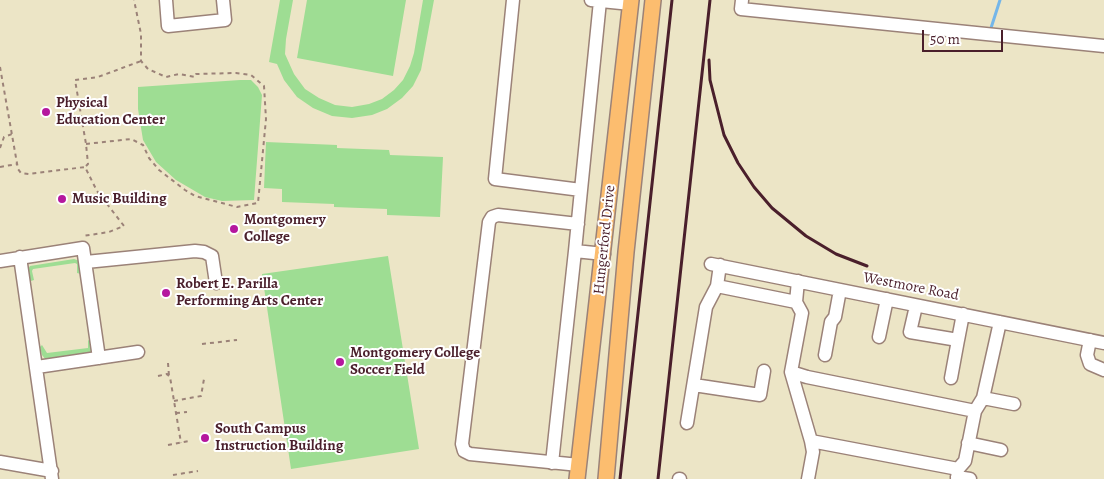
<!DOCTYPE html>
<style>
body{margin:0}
#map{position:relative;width:1104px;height:479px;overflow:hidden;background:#ece5c6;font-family:Alegreya,serif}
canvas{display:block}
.scale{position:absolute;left:922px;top:30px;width:81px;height:22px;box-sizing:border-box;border:2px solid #4a1f2b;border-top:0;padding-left:6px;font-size:15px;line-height:18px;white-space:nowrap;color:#4a1f2b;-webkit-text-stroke:4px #fff;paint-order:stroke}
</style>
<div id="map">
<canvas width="1104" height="479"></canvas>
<div class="scale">50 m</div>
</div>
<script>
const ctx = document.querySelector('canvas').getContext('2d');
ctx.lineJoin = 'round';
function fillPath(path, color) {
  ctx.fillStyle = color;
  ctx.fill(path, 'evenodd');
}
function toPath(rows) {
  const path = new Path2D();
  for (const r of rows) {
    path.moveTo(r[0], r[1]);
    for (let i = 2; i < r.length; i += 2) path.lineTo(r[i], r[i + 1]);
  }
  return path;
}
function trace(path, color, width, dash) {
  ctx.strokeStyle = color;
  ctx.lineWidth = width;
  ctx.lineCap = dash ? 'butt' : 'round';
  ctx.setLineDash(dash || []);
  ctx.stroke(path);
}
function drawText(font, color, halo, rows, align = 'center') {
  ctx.font = font + ' Alegreya,serif';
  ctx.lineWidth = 4;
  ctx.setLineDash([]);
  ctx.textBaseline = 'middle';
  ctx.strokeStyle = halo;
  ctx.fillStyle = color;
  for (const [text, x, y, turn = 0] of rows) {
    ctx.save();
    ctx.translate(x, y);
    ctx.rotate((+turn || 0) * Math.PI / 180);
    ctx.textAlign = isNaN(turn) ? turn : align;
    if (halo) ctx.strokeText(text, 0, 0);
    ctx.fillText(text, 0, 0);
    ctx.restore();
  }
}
fillPath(toPath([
 [280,0,293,0,286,39,285,54,294,74,305,89,319,98,335,105,352,107,369,104,382,99,394,90,403,80,410,66,414,53,423,0,434,0,421,70,413,86,402,98,387,109,372,115,352,118,332,116,313,108,297,97,284,80,277,64,269,62],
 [307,0,406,0,393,76,297,58],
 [240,80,251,80,258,87,262,95,254,200,222,201,205,197,176,180,156,162,143,140,138,109,138,87],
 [266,142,337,145,337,148,389,150,390,155,443,157,440,217,387,215,387,209,334,207,334,204,282,202,282,189,264,188],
 [388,256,419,449,291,469,262,274],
 [74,259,80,261,81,274,77,273,77,264,75,263,33,269,32,271,34,280,31,281,29,279,28,269,30,266],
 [90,338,93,347,92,351,88,354,46,360,42,355,40,347,42,345,47,353,88,348,88,341]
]), '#9edd93');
trace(toPath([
 [991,28,1000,0]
]), '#74b6e9', 3);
const minor = toPath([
 [166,0,168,26,225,20,223,0],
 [513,0,495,179,581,190,600,1],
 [591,0,631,4],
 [742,0,741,9,1104,46],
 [581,190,575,251,604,254],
 [578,224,498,215,492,217,489,222,462,444,464,451,470,454,579,465],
 [20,257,52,479],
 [0,261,83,248,99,358],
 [86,262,195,251,204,252,212,256,216,283],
 [711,264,1104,343],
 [720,265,717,286,796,302,798,281],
 [796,302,802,313,791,372,811,441,813,452,808,479],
 [916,306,910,332,958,340,963,314],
 [879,337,887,299],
 [1090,340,1087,355,1090,364,1104,370],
 [825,355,831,322,835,317,840,290],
 [37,367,138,352],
 [791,372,807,377,975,411],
 [951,378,958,340],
 [694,385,760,395,764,371],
 [983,398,1014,404],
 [687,423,706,307,717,286],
 [811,441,958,469],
 [968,443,1001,450],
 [0,462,52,471],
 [552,463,575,251],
 [957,477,970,479],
 [679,479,680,479],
 [957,479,958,469,965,461,975,411,983,398,1000,322]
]);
const major = toPath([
 [577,479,631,0],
 [606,479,626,252,653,0]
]);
trace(minor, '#9b8278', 15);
trace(major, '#9b8278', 18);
trace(toPath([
 [0,67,18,169,21,173,29,174,85,167,97,191,124,226,109,232,83,236],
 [86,144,131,139,143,145,149,158,159,170,185,190,195,196,237,207,258,203,266,119,264,86,251,75,236,73,196,74,195,77,179,74,166,77,148,69,141,61,141,34,134,0],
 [0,148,4,137,12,134],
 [86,166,88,164,86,144,75,80,98,77,141,61],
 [0,167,17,164],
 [202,344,237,340],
 [168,363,169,376],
 [158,376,167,374,170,377,181,443],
 [174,401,201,396,204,379],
 [176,413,187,412],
 [168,445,189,441],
 [173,475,198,471]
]), '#9b8278', 2, [4, 4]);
trace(minor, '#fff', 12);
trace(major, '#fcbd6f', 15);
trace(toPath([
 [709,60,710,80,724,135,738,163,754,187,772,208,806,236,836,254,867,266],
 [620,479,672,0],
 [658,479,710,0]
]), '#4a1f2b', 3);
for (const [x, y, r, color] of [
 [46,112,5,"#b5179e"],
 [62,199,5,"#b5179e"],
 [234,229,5,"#b5179e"],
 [166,293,5,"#b5179e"],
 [340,362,5,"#b5179e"],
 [205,438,5,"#b5179e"]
]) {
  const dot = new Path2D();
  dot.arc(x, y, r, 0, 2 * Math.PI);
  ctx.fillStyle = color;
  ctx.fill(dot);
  trace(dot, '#fff', 2);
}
drawText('bold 15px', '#4a1f2b', '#fff', [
 ["Physical",56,103],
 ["Education Center",56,120],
 ["Music Building",72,199],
 ["Montgomery",244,220],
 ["College",244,237],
 ["Robert E. Parilla",176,284],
 ["Performing Arts Center",176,301],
 ["Montgomery College",350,353],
 ["Soccer Field",350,370],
 ["South Campus",215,429],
 ["Instruction Building",215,446]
], 'left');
drawText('15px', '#4a1f2b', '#fff', [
 ["Hungerford Drive",605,240,-84],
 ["Westmore Road",911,287,11]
]);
</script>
